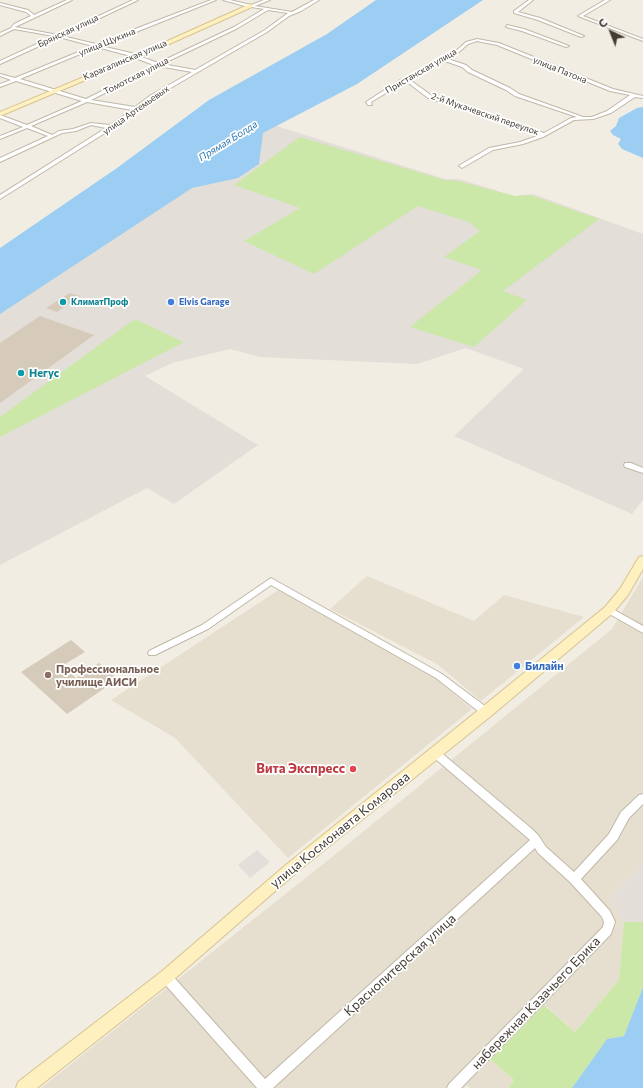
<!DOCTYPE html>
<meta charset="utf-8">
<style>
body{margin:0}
#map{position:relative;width:643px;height:1088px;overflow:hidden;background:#f2ede2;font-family:Commissioner,sans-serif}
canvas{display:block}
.north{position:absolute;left:591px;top:12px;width:40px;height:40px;-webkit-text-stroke:3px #fff;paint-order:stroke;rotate:317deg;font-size:11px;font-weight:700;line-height:16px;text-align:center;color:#433d33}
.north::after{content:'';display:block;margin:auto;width:14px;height:18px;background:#433d33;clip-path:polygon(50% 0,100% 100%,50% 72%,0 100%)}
</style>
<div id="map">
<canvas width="643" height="1088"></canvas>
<div class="north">С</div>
</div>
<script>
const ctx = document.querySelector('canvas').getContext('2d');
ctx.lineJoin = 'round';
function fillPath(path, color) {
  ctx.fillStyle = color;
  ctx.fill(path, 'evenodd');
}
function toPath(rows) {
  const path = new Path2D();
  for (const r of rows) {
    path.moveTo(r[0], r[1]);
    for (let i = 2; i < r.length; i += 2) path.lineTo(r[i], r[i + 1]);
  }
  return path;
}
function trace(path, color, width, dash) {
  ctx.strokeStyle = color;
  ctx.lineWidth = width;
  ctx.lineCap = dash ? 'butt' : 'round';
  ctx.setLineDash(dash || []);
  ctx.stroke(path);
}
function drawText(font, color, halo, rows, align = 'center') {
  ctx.font = font + ' Commissioner,sans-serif';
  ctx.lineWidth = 3.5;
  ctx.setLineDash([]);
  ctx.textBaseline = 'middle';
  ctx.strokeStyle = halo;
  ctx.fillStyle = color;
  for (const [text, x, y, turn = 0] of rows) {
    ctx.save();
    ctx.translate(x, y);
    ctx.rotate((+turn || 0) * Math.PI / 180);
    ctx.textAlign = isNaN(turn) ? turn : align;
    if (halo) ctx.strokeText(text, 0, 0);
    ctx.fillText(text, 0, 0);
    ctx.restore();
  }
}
fillPath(toPath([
 [367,576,474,621,504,595,584,617,481,701,437,664,330,609],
 [643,577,643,863,608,899,624,922,619,980,575,1032,545,1005,490,1059,514,1080,508,1088,470,1088,467,1085,464,1088,41,1088,337,853,612,629],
 [280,589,430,674,472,709,288,858,175,738,111,700]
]), '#e6dfd0');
fillPath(toPath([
 [273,125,445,179,459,179,514,196,533,194,643,234,643,500,632,514,454,436,524,369,466,348,417,364,260,357,230,349,172,363,145,376,258,445,174,504,147,488,0,565,0,313],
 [643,863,643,922,624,922,608,899]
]), '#e3ded7');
fillPath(toPath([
 [300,137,445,180,458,181,515,196,530,195,599,219,503,291,527,300,474,347,410,327,482,270,444,257,480,231,469,222,418,206,314,274,244,241,300,208,234,185],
 [135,319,184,342,0,437,0,417],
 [624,922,643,922,643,987,624,1036,607,1039,572,1088,508,1088,514,1080,490,1059,544,1005,575,1032,619,980]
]), '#cbe8a9');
fillPath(toPath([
 [257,850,270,862,250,878,238,865]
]), '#e2dfdb');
fillPath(toPath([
 [376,0,483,0,357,84,263,133,259,164,238,178,192,188,0,314,0,248,117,168,209,100,327,34],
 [643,107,643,158,622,149,618,144,621,139,613,135,610,131,616,126,619,118,637,108],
 [643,987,643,1088,572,1088,607,1039,624,1036]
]), '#9bcef2');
fillPath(toPath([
 [70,293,80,296,57,312,46,308],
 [40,316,94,335,0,403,0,343],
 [71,640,85,652,62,666,76,678,99,663,118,679,67,714,21,672]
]), '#d6cbba');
const street = toPath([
 [67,0,72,0,15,27,58,35,133,0,138,0,62,36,96,44,211,0,216,0,101,46,131,53,158,63,234,27,264,9,245,6,223,0,230,0,251,5,264,0,270,0,255,6,292,12,314,0,319,0,301,11,289,16,267,32,155,97,124,121,0,199,0,195,106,128,91,125,76,131,62,133,0,162,0,158,48,136,27,128,0,139,0,136,23,127,0,118,0,115,27,125,82,101,16,81,0,87,0,84,11,80,0,76,0,74,15,78,93,46,59,37,0,64,0,61,54,36,14,29,0,36,0,33,11,28,14,24,31,16,26,12,0,5,0,3,28,10,34,15,67,0],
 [268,10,288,13,265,30,195,70,162,64,236,29,268,10],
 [97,47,127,55,154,65,86,99,20,79,97,47],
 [158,66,192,72,151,95,135,107,91,100,158,66],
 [87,102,132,110,110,125,91,123,73,129,59,131,52,135,31,126,87,102],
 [529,0,533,0,518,12,540,18,584,36,581,37,538,20,514,13,514,11,529,0],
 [605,0,610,0,583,16,643,39,643,41,578,16,605,0],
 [507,25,524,29,569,46,566,47,522,31,506,27,507,25],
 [477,39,499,43,613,89,643,96,643,98,635,97,611,113,593,119,574,120,543,137,523,144,493,150,462,168,459,166,460,165,489,148,520,142,540,135,428,98,406,81,371,102,372,105,368,105,366,102,400,80,410,78,457,50,466,42,477,39],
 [477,41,497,45,610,91,630,95,607,111,592,117,583,117,519,94,510,88,472,70,466,65,448,59,459,52,468,44,477,41],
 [445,61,462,67,468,72,506,90,515,96,577,117,571,118,544,133,432,96,410,80,445,61],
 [625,463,631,463,643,468,643,473,625,467,624,465,625,463],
 [271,578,442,674,489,709,491,712,489,715,486,716,483,715,436,678,271,585,208,629,155,655,149,655,148,653,149,651,202,625,271,578],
 [609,607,643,626,643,633,606,612,605,610,606,608,609,607],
 [435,749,438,750,532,829,538,835,546,847,574,872,609,834,621,812,639,795,643,794,643,804,629,818,617,840,581,879,610,911,615,922,611,934,461,1088,447,1088,449,1084,603,927,604,922,602,917,570,882,538,853,535,848,273,1088,257,1088,162,981,160,977,162,973,166,972,170,973,265,1079,530,840,432,756,430,753,432,750,435,749]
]);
const secondary = toPath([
 [250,4,253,6,252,7,138,58,0,116,0,112,134,56,250,4],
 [643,556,643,569,628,595,613,613,491,716,297,872,171,982,37,1088,16,1088,18,1082,161,972,287,864,481,708,605,607,620,589,639,557,643,556]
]);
trace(street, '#c0b8a8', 2);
trace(secondary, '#d7c492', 2);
fillPath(street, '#fff');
fillPath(secondary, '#fff0bf');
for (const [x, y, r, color] of [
 [63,302,4,"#0f9aa8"],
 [171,302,4,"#3f7fe0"],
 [21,373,4,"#0f9aa8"],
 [517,666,4,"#3f7fe0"],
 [48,675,4,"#8d6e63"],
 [353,769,4,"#e0444e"]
]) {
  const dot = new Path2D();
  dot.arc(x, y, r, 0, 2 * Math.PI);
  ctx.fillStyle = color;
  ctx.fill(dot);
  trace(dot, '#fff', 1.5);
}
drawText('9px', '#433d33', '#fff', [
 ["Брянская улица",68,31,-25],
 ["улица Щукина",107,42,-22],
 ["Карагалинская улица",125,60,-23],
 ["улица Патона",560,70,22],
 ["Пристанская улица",421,71,-30],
 ["Томотская улица",136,76,-27],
 ["улица Артемьевых",136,110,-35],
 ["2-й Мукачевский переулок",485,114,19]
]);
drawText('bold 9px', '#0d838f', '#fff', [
 ["КлиматПроф",71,302]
], 'left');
drawText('bold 9px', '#366cbe', '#fff', [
 ["Elvis Garage",179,302]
], 'left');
drawText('italic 10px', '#2a78b1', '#fff', [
 ["Прямая Болда",228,141,-32]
]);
drawText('bold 11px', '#0d838f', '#fff', [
 ["Негус",29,373]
], 'left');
drawText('bold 11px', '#366cbe', '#fff', [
 ["Билайн",525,666]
], 'left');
drawText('bold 11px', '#785e54', '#fff', [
 ["Профессиональное",56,669],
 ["училище АИСИ",56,682]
], 'left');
drawText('bold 13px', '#be3a42', '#fff', [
 ["Вита Экспресс",345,769]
], 'right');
drawText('13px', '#433d33', '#fff', [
 ["улица Космонавта Комарова",340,830,-39],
 ["Краснопитерская улица",400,965,-42],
 ["набережная Казачьего Ерика",536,1003,-46]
]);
</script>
